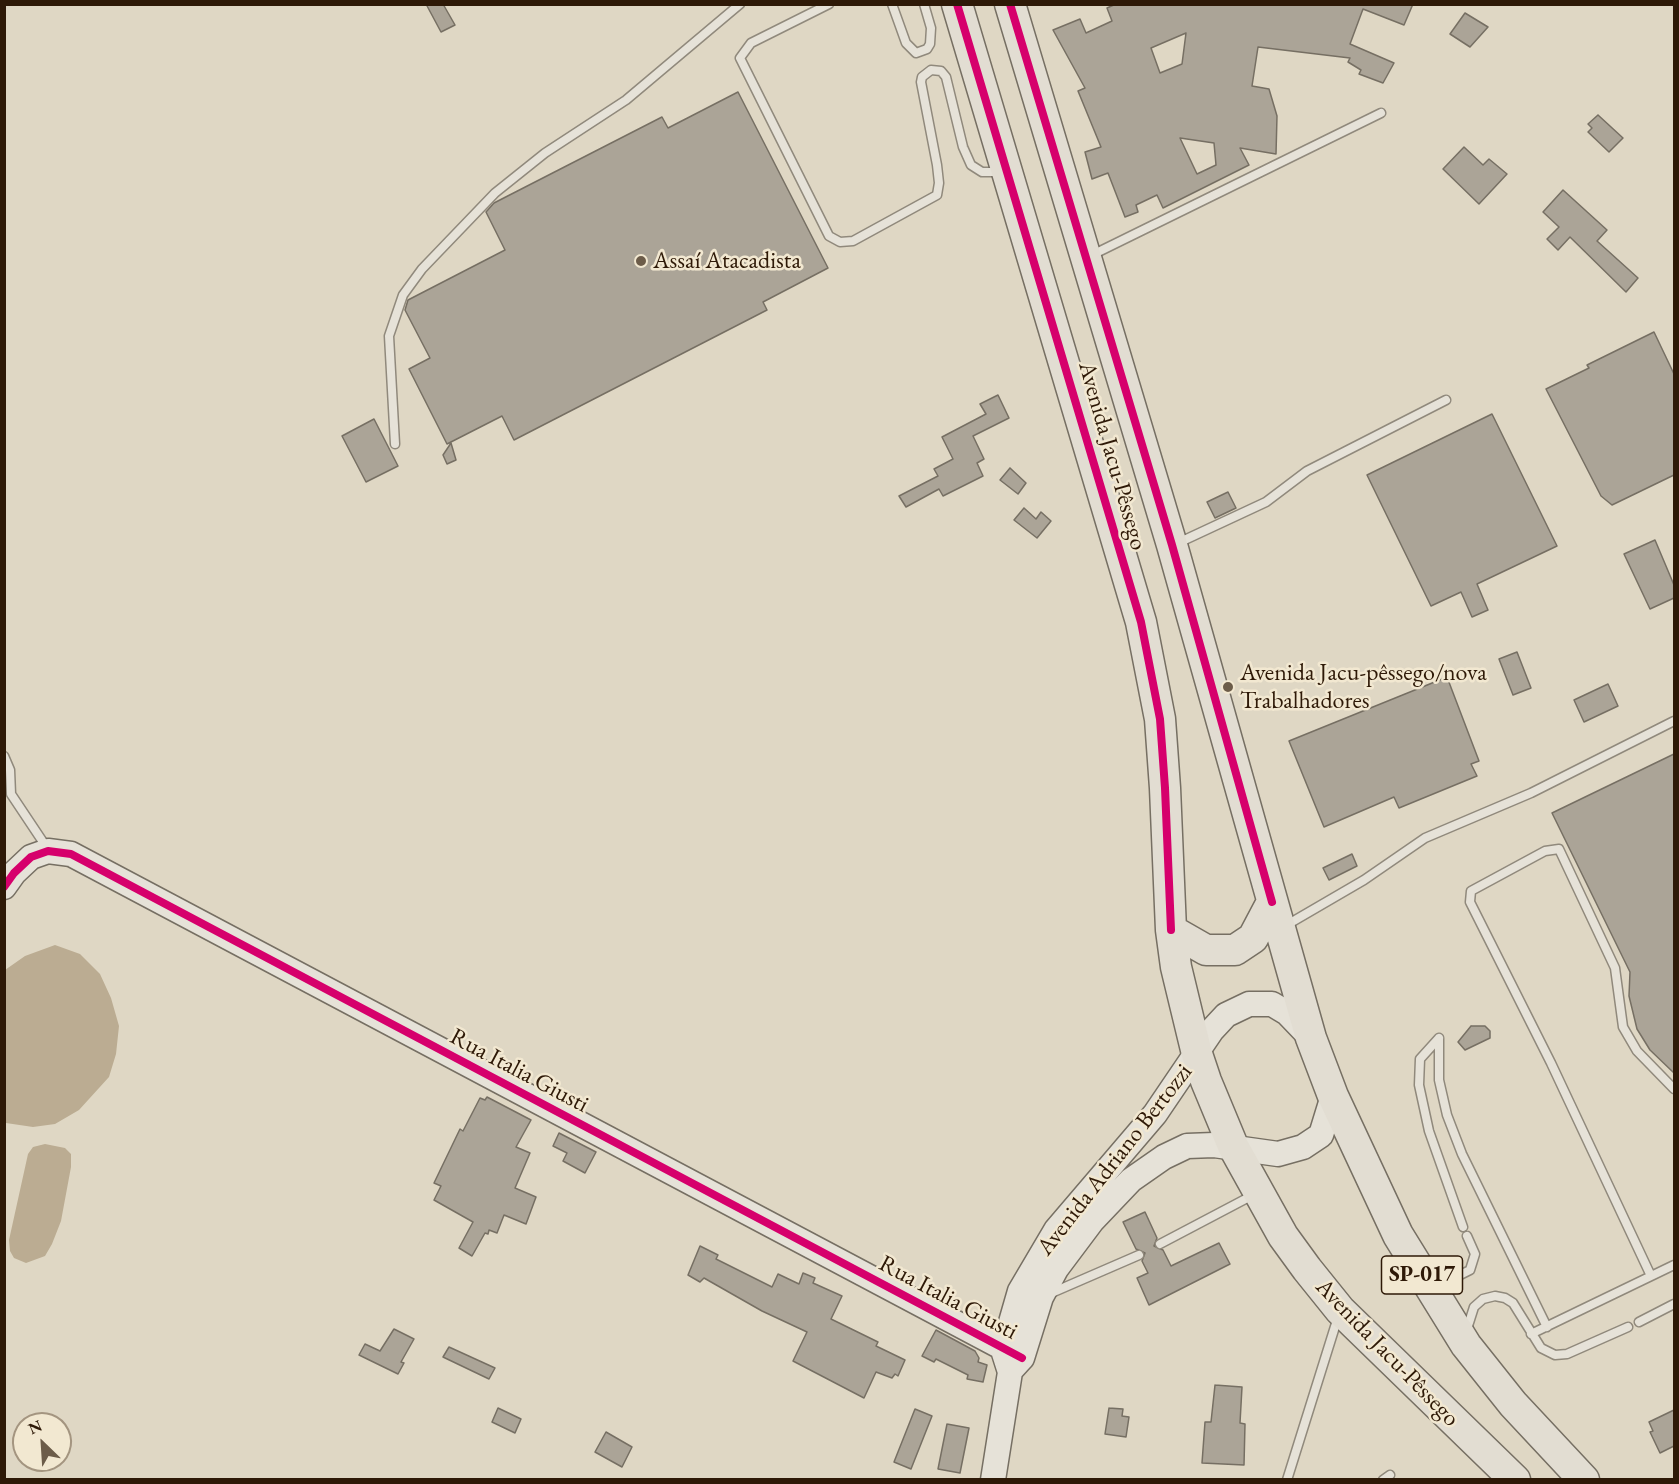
<!DOCTYPE html>
<meta charset="utf-8">
<style>
body{margin:0}
#map{position:relative;width:1679px;height:1484px;overflow:hidden;background:#dfd7c4;font-family:"EB Garamond",serif}
canvas{display:block}
.frame{position:absolute;inset:0;border:6px solid #2e1907;pointer-events:none}
.north{position:absolute;left:12px;top:1412px;width:60px;height:60px;box-sizing:border-box;background:#f2e8d1;border:2px solid #a49580;border-radius:50%;rotate:335deg;font-size:16px;font-weight:700;line-height:24px;text-align:center;color:#2e1907}
.north::after{content:'';display:block;margin:auto;width:21px;height:27px;background:#6c5c49;clip-path:polygon(50% 0,100% 100%,50% 72%,0 100%)}
</style>
<div id="map">
<canvas width="1679" height="1484"></canvas>
<div class="frame"></div>
<div class="north">N</div>
</div>
<script>
const ctx = document.querySelector('canvas').getContext('2d');
ctx.lineJoin = 'round';
function fillPath(path, color) {
  ctx.fillStyle = color;
  ctx.fill(path, 'evenodd');
}
function toPath(rows) {
  const path = new Path2D();
  for (const r of rows) {
    path.moveTo(r[0], r[1]);
    for (let i = 2; i < r.length; i += 2) path.lineTo(r[i], r[i + 1]);
  }
  return path;
}
function trace(path, color, width, dash) {
  ctx.strokeStyle = color;
  ctx.lineWidth = width;
  ctx.lineCap = dash ? 'butt' : 'round';
  ctx.setLineDash(dash || []);
  ctx.stroke(path);
}
function drawText(font, color, halo, rows, align = 'center') {
  ctx.font = font + ' "EB Garamond",serif';
  ctx.lineWidth = 5;
  ctx.setLineDash([]);
  ctx.textBaseline = 'middle';
  ctx.strokeStyle = halo;
  ctx.fillStyle = color;
  for (const [text, x, y, turn = 0] of rows) {
    ctx.save();
    ctx.translate(x, y);
    ctx.rotate((+turn || 0) * Math.PI / 180);
    ctx.textAlign = isNaN(turn) ? turn : align;
    if (halo) ctx.strokeText(text, 0, 0);
    ctx.fillText(text, 0, 0);
    ctx.restore();
  }
}
fillPath(toPath([
 [55,945,80,954,100,974,111,998,119,1026,116,1054,109,1077,79,1110,55,1124,33,1127,6,1123,5,970,25,956],
 [45,1144,65,1148,71,1154,71,1167,61,1221,52,1244,45,1256,26,1263,14,1258,10,1251,9,1240,28,1154,33,1147]
]), '#bbac92');
const building = toPath([
 [426,4,443,4,455,25,441,32,426,4],
 [1116,4,1413,4,1404,25,1363,9,1350,44,1394,63,1383,83,1359,74,1361,70,1348,62,1350,58,1258,47,1252,86,1269,89,1277,116,1276,154,1240,148,1249,165,1163,208,1157,195,1136,205,1138,212,1125,217,1108,173,1092,179,1085,152,1101,147,1078,91,1085,88,1053,30,1080,19,1086,33,1112,21,1107,8,1116,4],
 [1186,33,1182,64,1160,73,1151,48,1186,33],
 [1180,138,1214,143,1216,165,1197,174,1180,138],
 [1465,13,1488,27,1470,47,1450,34,1465,13],
 [738,92,828,268,763,302,767,310,514,440,502,416,447,444,409,369,430,358,405,310,408,300,505,250,486,212,494,203,662,117,668,128,738,92],
 [1598,115,1623,138,1609,152,1588,132,1592,128,1588,124,1598,115],
 [1464,147,1483,165,1489,159,1507,174,1479,204,1443,169,1464,147],
 [1563,190,1607,230,1597,241,1638,278,1626,292,1570,237,1558,250,1547,239,1559,227,1543,212,1563,190],
 [1654,332,1674,374,1674,475,1612,505,1601,496,1546,389,1589,368,1587,365,1654,332],
 [998,395,1009,418,973,436,984,459,977,463,983,476,943,496,939,489,906,507,899,496,938,476,934,469,953,459,942,437,986,414,980,404,998,395],
 [1492,414,1557,546,1477,584,1488,610,1472,617,1461,592,1431,606,1367,475,1492,414],
 [374,419,398,466,366,482,342,436,374,419],
 [451,443,456,460,447,464,443,455,451,443],
 [1010,468,1026,483,1018,494,1000,480,1010,468],
 [1228,492,1236,508,1215,518,1207,502,1228,492],
 [1024,508,1036,519,1041,512,1051,521,1037,538,1014,520,1024,508],
 [1655,540,1674,585,1674,598,1650,609,1624,554,1655,540],
 [1517,652,1531,688,1513,695,1499,659,1517,652],
 [1447,677,1479,761,1471,764,1477,776,1399,808,1394,797,1324,827,1289,741,1447,677],
 [1608,684,1618,706,1584,722,1574,700,1608,684],
 [1674,754,1674,1073,1650,1050,1637,1029,1629,996,1630,972,1552,813,1674,754],
 [1352,854,1357,866,1329,880,1323,868,1352,854],
 [1471,1026,1485,1026,1490,1031,1490,1038,1465,1050,1458,1042,1471,1026],
 [487,1097,531,1120,516,1147,530,1153,515,1188,536,1197,526,1224,504,1215,497,1233,489,1230,488,1234,485,1233,472,1256,459,1248,473,1222,434,1200,441,1186,434,1183,460,1129,463,1131,480,1098,485,1100,487,1097],
 [559,1133,596,1152,585,1173,563,1161,567,1153,553,1146,559,1133],
 [1145,1212,1157,1238,1154,1246,1163,1250,1171,1266,1219,1243,1230,1264,1149,1305,1137,1278,1148,1273,1142,1261,1145,1253,1136,1249,1123,1222,1145,1212],
 [700,1246,718,1255,716,1259,772,1287,778,1274,799,1284,803,1273,815,1278,813,1283,842,1296,831,1319,878,1342,876,1346,905,1360,898,1376,895,1374,892,1378,876,1372,864,1398,793,1361,807,1332,762,1311,704,1278,700,1282,688,1275,700,1246],
 [394,1329,414,1339,401,1362,404,1363,398,1374,359,1355,365,1344,380,1351,394,1329],
 [936,1330,975,1351,979,1358,978,1362,987,1365,983,1382,967,1379,968,1375,936,1359,934,1362,922,1356,936,1330],
 [449,1347,495,1368,489,1379,443,1357,449,1347],
 [1215,1385,1242,1387,1240,1423,1245,1424,1244,1465,1202,1463,1205,1422,1211,1422,1215,1385],
 [498,1408,521,1419,515,1433,492,1422,498,1408],
 [1109,1408,1123,1409,1122,1416,1129,1417,1126,1437,1105,1434,1109,1408],
 [915,1409,932,1416,911,1469,894,1462,915,1409],
 [1674,1410,1674,1446,1660,1453,1650,1432,1653,1431,1649,1422,1674,1410],
 [947,1424,969,1428,960,1473,938,1469,947,1424],
 [606,1432,632,1447,622,1467,595,1452,606,1432]
]);
fillPath(building, '#aba497');
trace(building, '#766f63', 1.5);
const lane = toPath([
 [829,4,751,43,740,58,829,236,840,242,853,241,937,195,939,183,937,165,921,82,922,77,931,70,941,71,946,77,963,147,971,165,982,172,1002,172],
 [892,4,906,43,916,53,927,49,930,44,931,28,924,4],
 [1090,256,1381,113],
 [395,444,389,336,403,295,422,269,495,193,545,153,626,100,740,4],
 [1178,543,1266,502,1307,471,1446,400],
 [4,756,10,770,11,794,47,848],
 [1285,926,1364,880,1425,838,1531,793,1674,721],
 [1439,1038,1439,1080,1447,1115,1462,1154,1547,1327],
 [1439,1038,1420,1059,1419,1085,1429,1131,1463,1227],
 [1160,1244,1255,1194],
 [1651,1276,1551,1063,1470,902,1471,891,1545,851,1559,849,1615,968,1623,1027,1637,1051,1674,1089],
 [1432,1281,1454,1278,1470,1270,1475,1254,1467,1236],
 [1049,1294,1139,1255],
 [1639,1322,1674,1304],
 [1467,1329,1474,1307,1483,1299,1495,1296,1505,1298,1513,1303,1541,1348,1555,1355,1567,1354,1628,1327],
 [1531,1334,1674,1265],
 [1287,1480,1338,1317],
 [1383,1480,1390,1475]
]);
const secondary = toPath([
 [4,887,14,873,31,857,48,851,71,854,1022,1358],
 [1011,1370,1022,1358,1041,1297,1056,1269,1092,1221,1131,1180,1164,1157,1187,1146,1214,1145,1278,1154,1303,1147,1321,1135,1333,1096],
 [993,1480,1010,1372,1003,1350,1020,1291,1056,1230,1155,1114,1212,1030,1226,1015,1249,1004,1272,1004,1287,1013,1311,1038]
]);
const highway = toPath([
 [957,4,1141,622,1160,719,1165,788,1171,930,1176,967,1197,1054,1206,1081,1233,1146,1283,1236,1307,1269,1340,1310,1515,1480],
 [1010,4,1172,545,1311,1038,1333,1096,1398,1235,1466,1345,1513,1404,1584,1480],
 [1171,930,1206,950,1235,950,1253,938,1272,902]
]);
trace(lane, '#90897c', 11);
trace(secondary, '#766f63', 27);
trace(highway, '#766f63', 33);
trace(lane, '#e6e2d8', 8);
trace(secondary, '#e6e2d8', 24);
trace(highway, '#e2ddd2', 30);
trace(toPath([
 [957,4,1141,622,1160,719,1165,788,1171,930],
 [1010,4,1172,545,1272,902],
 [4,887,14,873,31,857,48,851,71,854,1022,1358]
]), '#d6006c', 8);
for (const [x, y, r, color] of [
 [641,261,6,"#6c5c49"],
 [1228,687,6,"#6c5c49"]
]) {
  const dot = new Path2D();
  dot.arc(x, y, r, 0, 2 * Math.PI);
  ctx.fillStyle = color;
  ctx.fill(dot);
  trace(dot, '#f2e8d1', 2);
}
for (const [x, y, w] of [
 [1422,1275,81]
]) {
  const box = new Path2D();
  box.roundRect(x - w / 2, y - 19, w, 38, 4.5);
  ctx.fillStyle = '#f2e8d1';
  ctx.fill(box);
  trace(box, '#2e1907', 1.5);
}
drawText('bold 22px', '#2e1907', null, [
 ["SP-017",1422,1275]
]);
drawText('24px', '#2e1907', '#f2e8d1', [
 ["Assaí Atacadista",653,261],
 ["Avenida Jacu-pêssego/nova",1240,673],
 ["Trabalhadores",1240,701]
], 'left');
drawText('24px', '#2e1907', '#f2e8d1', [
 ["Avenida Jacu-Pêssego",1112,456,74],
 ["Rua Italia Giusti",519,1071,28],
 ["Avenida Adriano Bertozzi",1115,1160,-52],
 ["Rua Italia Giusti",948,1298,28],
 ["Avenida Jacu-Pêssego",1387,1353,46]
]);
</script>
